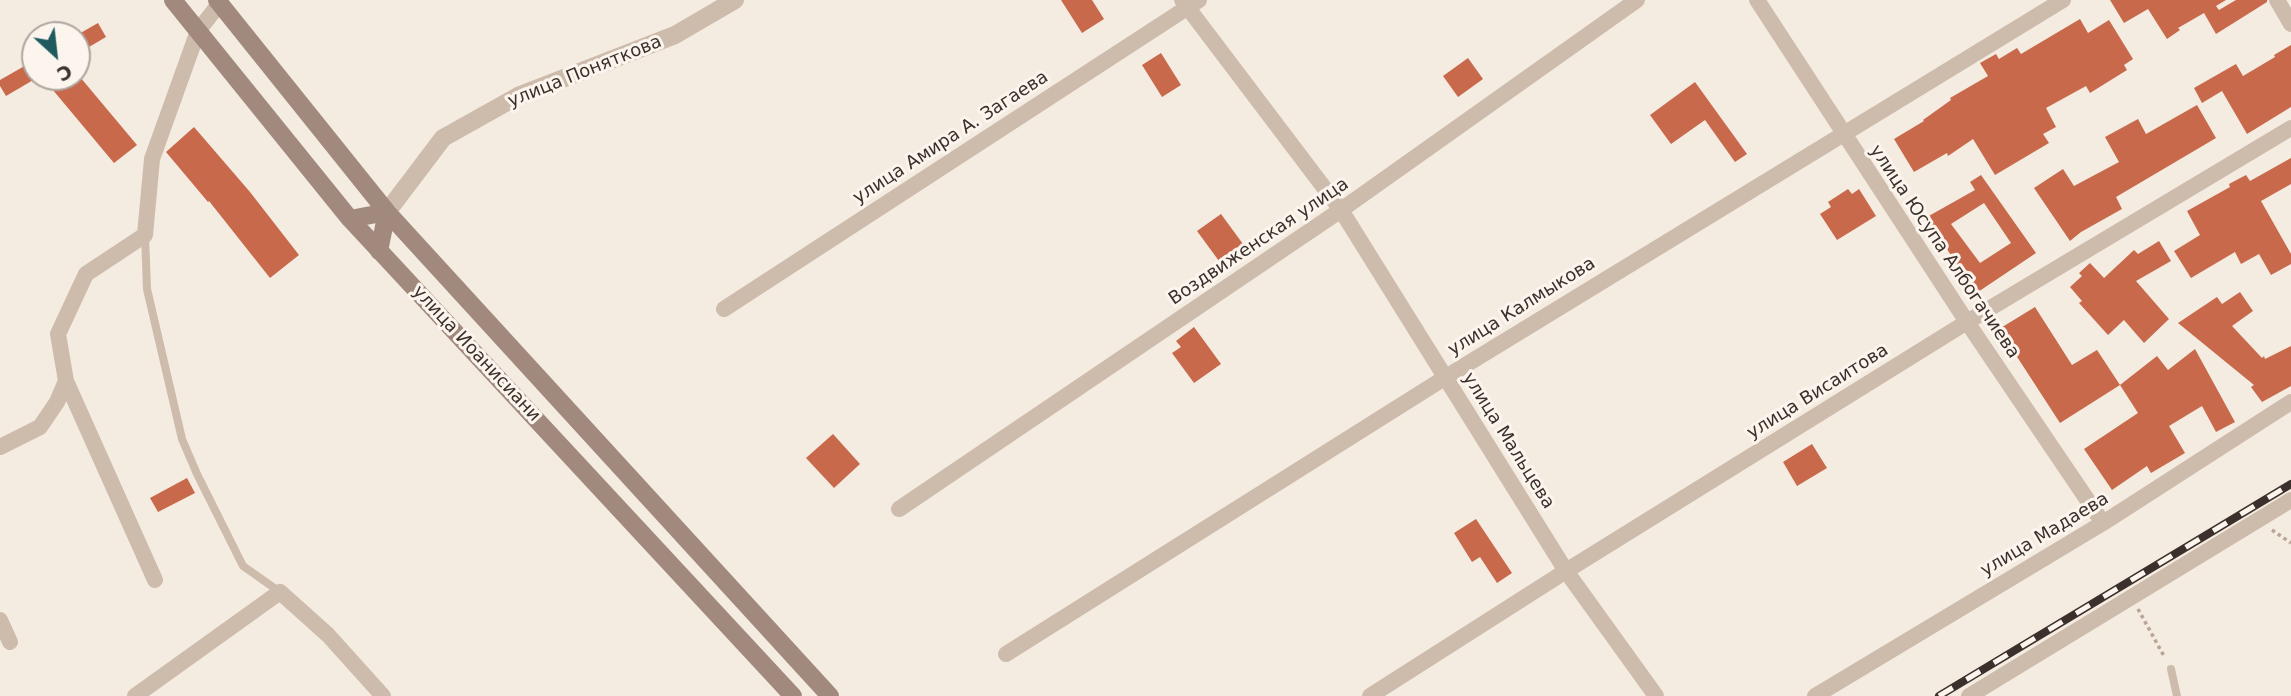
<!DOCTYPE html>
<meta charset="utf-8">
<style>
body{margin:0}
#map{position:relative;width:2291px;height:696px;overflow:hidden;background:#f4ebe1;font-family:"DejaVu Sans",sans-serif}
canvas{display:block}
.north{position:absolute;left:21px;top:21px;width:70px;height:70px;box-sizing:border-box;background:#fbf5ee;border:2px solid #aea6a0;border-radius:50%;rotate:153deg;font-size:19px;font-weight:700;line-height:28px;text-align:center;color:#3b302b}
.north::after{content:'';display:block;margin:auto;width:24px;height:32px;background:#1f5a5e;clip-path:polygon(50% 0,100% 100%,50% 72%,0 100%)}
</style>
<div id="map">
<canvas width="2291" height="696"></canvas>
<div class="north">С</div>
</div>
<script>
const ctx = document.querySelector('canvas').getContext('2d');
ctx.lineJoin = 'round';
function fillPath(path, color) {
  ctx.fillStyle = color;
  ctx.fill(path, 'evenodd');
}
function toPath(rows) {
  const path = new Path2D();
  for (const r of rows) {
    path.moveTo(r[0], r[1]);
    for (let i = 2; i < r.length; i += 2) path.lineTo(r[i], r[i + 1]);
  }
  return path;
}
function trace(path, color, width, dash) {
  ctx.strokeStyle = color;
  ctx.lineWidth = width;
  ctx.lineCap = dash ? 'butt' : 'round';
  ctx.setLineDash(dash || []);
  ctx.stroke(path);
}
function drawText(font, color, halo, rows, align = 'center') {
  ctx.font = font + ' "DejaVu Sans",sans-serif';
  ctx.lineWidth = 6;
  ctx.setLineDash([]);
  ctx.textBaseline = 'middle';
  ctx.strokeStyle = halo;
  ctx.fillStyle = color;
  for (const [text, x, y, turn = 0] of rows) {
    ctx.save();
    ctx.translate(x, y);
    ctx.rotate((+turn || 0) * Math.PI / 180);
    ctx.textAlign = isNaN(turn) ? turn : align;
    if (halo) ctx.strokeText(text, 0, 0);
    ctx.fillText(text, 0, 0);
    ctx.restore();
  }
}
fillPath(toPath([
 [1061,0,1092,0,1104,19,1082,33],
 [2110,0,2226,0,2216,6,2219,10,2236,0,2267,0,2267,2,2216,34,2204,13,2178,28,2180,30,2167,39,2148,9,2124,23],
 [2080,19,2088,33,2109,20,2133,59,2124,65,2127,70,2090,93,2086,86,2046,108,2056,127,2043,134,2049,143,1995,175,1973,139,1948,156,1947,153,1914,172,1894,139,1924,121,1923,120,1951,100,1950,98,1988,76,1980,63,1996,54,1999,59,2017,48,2021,54],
 [98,23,106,37,77,54,77,35],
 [2291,45,2291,107,2247,134,2222,91,2202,103,2194,88,2236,64,2243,76,2275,57,2274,55],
 [1161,53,1181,85,1162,97,1142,65],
 [1468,58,1483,79,1458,97,1443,76],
 [35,60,35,79,6,96,0,86,0,80],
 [42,77,80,77,137,145,114,163],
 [1695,82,1747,154,1735,162,1705,120,1671,144,1650,115],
 [2197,105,2216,138,2116,197,2122,209,2081,232,2070,241,2034,188,2063,169,2074,186,2119,162,2105,137,2138,119,2146,134],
 [194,127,250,192,299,255,270,278,209,201,208,202,166,152],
 [2291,158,2291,184,2261,201,2291,254,2291,264,2271,275,2259,254,2241,264,2235,252,2191,278,2174,251,2200,235,2187,211,2230,187,2229,184,2246,175,2250,181],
 [1981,175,2036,253,1975,294,1927,217,1975,190,1970,182],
 [1984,203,2011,243,1980,263,1951,224],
 [1848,189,1852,194,1859,189,1876,216,1837,240,1820,214,1831,207,1828,202],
 [1221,214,1243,244,1219,261,1197,231],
 [2159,241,2171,261,2136,281,2169,319,2144,343,2124,320,2108,335,2079,303,2082,301,2070,287,2082,276,2079,273,2090,263,2104,278,2134,250,2138,254],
 [2240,292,2253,311,2232,326,2262,358,2264,356,2265,359,2291,346,2291,386,2262,402,2251,387,2254,385,2178,323,2217,297,2222,304],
 [2035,307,2072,365,2097,350,2120,385,2060,423,1999,329],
 [1194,327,1221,364,1194,383,1172,353,1181,347,1176,341],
 [2195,349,2235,422,2216,432,2202,406,2169,426,2185,453,2151,473,2147,466,2112,490,2084,449,2138,413,2120,385,2157,356,2168,370],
 [833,434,860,464,834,488,806,458],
 [1812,444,1827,468,1797,486,1783,462],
 [187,478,195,493,158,512,150,498],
 [1476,519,1512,573,1497,583,1480,557,1472,562,1454,533]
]), '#c8694b');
trace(toPath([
 [2272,530,2291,543],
 [2138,609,2165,658]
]), '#b9a596', 3.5, [3.5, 3.5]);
trace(toPath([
 [145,235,147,289,182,439,197,474,243,566,280,592],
 [2171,669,2177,696]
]), '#cdbbac', 8);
trace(toPath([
 [1182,0,1341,210,1566,571,1656,696],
 [1757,0,1967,322,2103,523],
 [2277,0,2291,24],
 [724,309,1199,0],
 [66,381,155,580],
 [0,447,40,427,57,402,66,381,58,334,86,274,145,235,152,159,198,31,220,3],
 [899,509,1341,210,1637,0],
 [0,620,10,642],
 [1006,654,1446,377,2063,0],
 [135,696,280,592,328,635,383,696],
 [1370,696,1566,571,1967,322,2291,128],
 [1815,696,2103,523,2291,402],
 [1969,696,2291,500]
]), '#cdbbac', 16);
trace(toPath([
 [387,212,443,138,518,96,675,35,735,0]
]), '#cdbbac', 18);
trace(toPath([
 [173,0,350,219,793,696],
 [217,0,387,212,830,696],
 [350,219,387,212,379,251]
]), '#a18a7d', 18);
const rail = toPath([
 [1939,696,2291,484]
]);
trace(rail, '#3b302b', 8);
trace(rail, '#fbf5ee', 5, [16]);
drawText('18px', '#3b302b', '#fbf5ee', [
 ["улица Поняткова",585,72,-22],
 ["улица Амира А. Загаева",951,138,-33],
 ["Воздвиженская улица",1259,242,-34],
 ["улица Юсупа Албогачиева",1944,252,56],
 ["улица Калмыкова",1522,307,-32],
 ["улица Иоанисиани",476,354,47],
 ["улица Висаитова",1818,392,-32],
 ["улица Мальцева",1508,441,58],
 ["улица Мадаева",2045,535,-31]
]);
</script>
